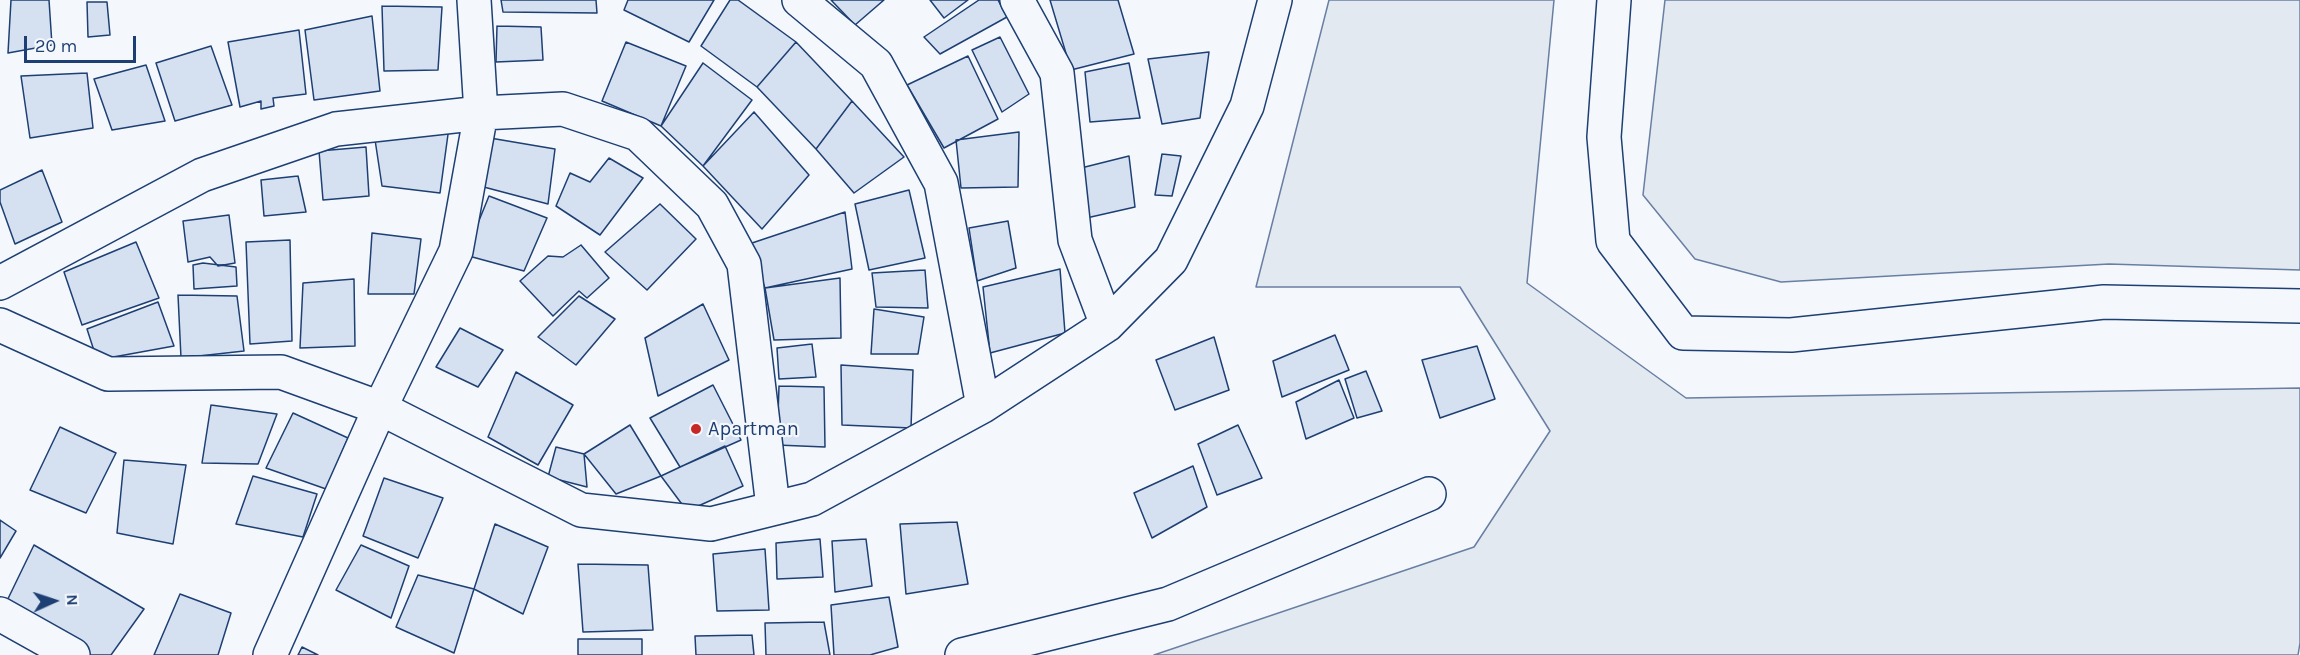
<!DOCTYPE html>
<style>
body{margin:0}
#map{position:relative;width:2300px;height:655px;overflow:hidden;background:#f4f7fb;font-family:Karla,sans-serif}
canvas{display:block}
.north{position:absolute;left:24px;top:571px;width:60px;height:60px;-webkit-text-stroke:4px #f4f7fb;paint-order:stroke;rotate:87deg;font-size:16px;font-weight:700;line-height:24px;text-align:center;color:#1d3f73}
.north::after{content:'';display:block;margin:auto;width:21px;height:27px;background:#1d3f73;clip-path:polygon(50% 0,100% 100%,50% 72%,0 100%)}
.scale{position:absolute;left:24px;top:36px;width:112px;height:27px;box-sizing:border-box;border:3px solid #1d3f73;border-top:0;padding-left:8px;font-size:18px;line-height:21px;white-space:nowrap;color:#1d3f73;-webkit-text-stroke:4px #f4f7fb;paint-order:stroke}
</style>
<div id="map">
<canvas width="2300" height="655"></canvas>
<div class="north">N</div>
<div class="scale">20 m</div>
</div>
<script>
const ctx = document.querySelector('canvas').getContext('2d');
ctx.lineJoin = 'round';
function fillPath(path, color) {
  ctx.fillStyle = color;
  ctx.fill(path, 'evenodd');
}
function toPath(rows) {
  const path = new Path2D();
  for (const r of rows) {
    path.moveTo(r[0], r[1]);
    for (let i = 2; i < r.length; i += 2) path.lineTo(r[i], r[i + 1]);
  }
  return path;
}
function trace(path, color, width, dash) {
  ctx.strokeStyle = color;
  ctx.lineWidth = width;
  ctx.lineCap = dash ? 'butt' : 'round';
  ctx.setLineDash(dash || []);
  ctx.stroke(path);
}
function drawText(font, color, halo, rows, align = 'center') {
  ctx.font = font + ' Karla,sans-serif';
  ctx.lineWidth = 4.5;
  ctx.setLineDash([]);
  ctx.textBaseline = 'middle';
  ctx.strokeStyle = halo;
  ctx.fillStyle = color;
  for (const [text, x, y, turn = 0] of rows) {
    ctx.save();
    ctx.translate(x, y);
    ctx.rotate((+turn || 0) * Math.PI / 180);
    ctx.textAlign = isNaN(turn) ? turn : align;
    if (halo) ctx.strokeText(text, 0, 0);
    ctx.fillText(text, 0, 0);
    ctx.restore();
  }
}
const green = toPath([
 [1329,0,1554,0,1527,283,1686,398,2300,388,2300,643,2298,655,1154,655,1474,547,1550,431,1460,287,1256,287,1329,0],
 [1665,0,2300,0,2300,270,2109,264,1781,282,1695,259,1643,195,1665,0]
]);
fillPath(green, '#e3e9f0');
trace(green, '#687fa3', 1.5);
const building = toPath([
 [11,0,49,0,52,45,8,53,11,0],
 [501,0,596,0,597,13,503,12,501,0],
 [628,0,714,0,689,42,624,10,628,0],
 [730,0,738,0,796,42,757,87,701,46,730,0],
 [831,0,884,0,855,25,831,0],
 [930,0,968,0,944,18,930,0],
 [979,0,998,0,1007,17,940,54,924,37,979,0],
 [1050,0,1118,0,1134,54,1071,70,1050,0],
 [87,2,107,2,110,35,88,37,87,2],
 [382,6,442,7,438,70,384,71,382,6],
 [372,16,380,91,314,100,305,30,372,16],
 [497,26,541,27,543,60,496,62,497,26],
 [299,30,306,94,273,98,274,106,261,109,261,101,240,107,228,42,299,30],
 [1000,37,1029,94,1002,112,972,50,1000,37],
 [626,42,686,66,661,126,602,101,626,42],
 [796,42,852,101,816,149,757,87,796,42],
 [211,46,232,105,175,121,156,63,211,46],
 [1209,52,1200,118,1162,124,1148,59,1209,52],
 [968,56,998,119,944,148,907,85,968,56],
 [703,63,752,100,703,166,661,126,703,63],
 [1129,63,1140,118,1090,122,1085,72,1129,63],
 [146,65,165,121,112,130,94,79,146,65],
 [87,73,93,128,30,138,21,76,87,73],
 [852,101,904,157,854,193,816,149,852,101],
 [754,112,809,175,762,229,703,166,754,112],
 [449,127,440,193,382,186,374,133,449,127],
 [1019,132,1018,187,961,188,956,140,1019,132],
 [490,138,555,149,548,204,480,186,490,138],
 [366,147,369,196,323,200,319,151,366,147],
 [1162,154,1181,156,1172,196,1155,195,1162,154],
 [1129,156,1135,207,1082,219,1077,169,1129,156],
 [609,158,643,178,600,235,556,206,570,173,590,182,609,158],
 [42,170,62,222,15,244,0,202,0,190,42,170],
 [298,176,306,212,264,216,261,180,298,176],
 [909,190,925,258,869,270,855,204,909,190],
 [489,196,547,218,524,271,465,255,489,196],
 [660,204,696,239,647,290,605,252,660,204],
 [845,212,852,269,765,288,749,244,845,212],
 [229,215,235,263,218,266,210,257,188,262,183,221,229,215],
 [1008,221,1016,268,977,281,969,228,1008,221],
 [372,233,421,239,414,294,368,294,372,233],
 [290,240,292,341,250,344,246,242,290,240],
 [136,242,159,298,82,325,64,272,136,242],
 [581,245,609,278,587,298,579,291,553,316,520,281,548,256,563,257,581,245],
 [203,263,236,267,237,286,194,289,193,265,203,263],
 [1060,269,1065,333,990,353,983,287,1060,269],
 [925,270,928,308,876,307,872,273,925,270],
 [840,278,841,338,774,340,765,288,840,278],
 [354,279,355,346,300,348,303,283,354,279],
 [178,295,237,296,244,351,181,358,178,295],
 [579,296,615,319,576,365,538,337,579,296],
 [158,302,174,346,97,360,87,329,158,302],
 [703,304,729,360,658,396,645,338,703,304],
 [874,309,924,317,918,354,871,354,874,309],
 [460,328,503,350,478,387,436,367,460,328],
 [1335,335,1349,370,1282,397,1273,361,1335,335],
 [1214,337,1229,390,1175,410,1156,360,1214,337],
 [812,344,816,377,779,379,777,348,812,344],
 [1477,346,1495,399,1440,418,1422,360,1477,346],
 [841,365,913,370,911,428,842,425,841,365],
 [1366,371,1382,411,1357,418,1345,379,1366,371],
 [516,372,573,405,538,465,488,437,516,372],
 [1339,380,1354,418,1306,439,1296,402,1339,380],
 [713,385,741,440,680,467,650,418,713,385],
 [779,386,824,387,825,447,777,445,779,386],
 [211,405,277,414,258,464,202,463,211,405],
 [293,413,348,438,326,489,266,468,293,413],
 [630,425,661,476,616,494,584,454,630,425],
 [1238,425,1262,478,1217,495,1198,444,1238,425],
 [60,427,116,453,86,513,30,490,60,427],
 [725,446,743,486,687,511,661,476,725,446],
 [556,447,584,454,587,487,548,477,556,447],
 [124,460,186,465,173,544,117,533,124,460],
 [1193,466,1207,507,1152,538,1134,493,1193,466],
 [253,476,317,494,303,537,236,524,253,476],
 [384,478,443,498,418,558,363,536,384,478],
 [0,520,16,531,0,558,0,520],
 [957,522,968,584,906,594,900,524,957,522],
 [495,524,548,547,523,614,474,589,495,524],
 [820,539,823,577,777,579,776,543,820,539],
 [866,539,872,586,835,592,832,541,866,539],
 [34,545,144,609,111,655,87,655,3,609,34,545],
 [361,545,409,566,391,618,336,590,361,545],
 [765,549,769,610,717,611,713,554,765,549],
 [578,564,648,565,653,630,583,632,578,564],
 [418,575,474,589,454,653,396,627,418,575],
 [180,594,231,613,218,655,154,655,180,594],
 [889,597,898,647,870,655,834,655,831,605,889,597],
 [824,622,830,655,766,655,765,623,824,622],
 [752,635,754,655,696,655,695,636,752,635],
 [578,639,642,639,642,655,578,655,578,639],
 [302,647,318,655,298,655,302,647]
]);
fillPath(building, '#d5e0f0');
trace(building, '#1d3f73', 1.5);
const minor = toPath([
 [799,0,876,64,941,183,983,406],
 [1017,0,1057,73,1075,240,1107,325],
 [1614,0,1604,137,1613,241,1683,333,1791,335,2104,302,2300,306],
 [0,283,202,175,336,129,481,113,563,109,638,134,712,205,744,264,773,507],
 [0,325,108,374,281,372,380,408,581,510,711,524,812,499,983,406,1107,325,1171,260,1247,106,1275,0],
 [0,614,73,655],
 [270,655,380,408,456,251,481,113,474,0],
 [962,655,1168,604,1429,494]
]);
trace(minor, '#1d3f73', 36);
trace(minor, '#f4f7fb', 33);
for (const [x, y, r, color] of [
 [696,429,6,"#c62828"]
]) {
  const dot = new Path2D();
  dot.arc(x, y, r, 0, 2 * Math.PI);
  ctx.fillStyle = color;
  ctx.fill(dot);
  trace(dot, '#f4f7fb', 2);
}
drawText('20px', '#1d3f73', '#f4f7fb', [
 ["Apartman",708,429]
], 'left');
</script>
